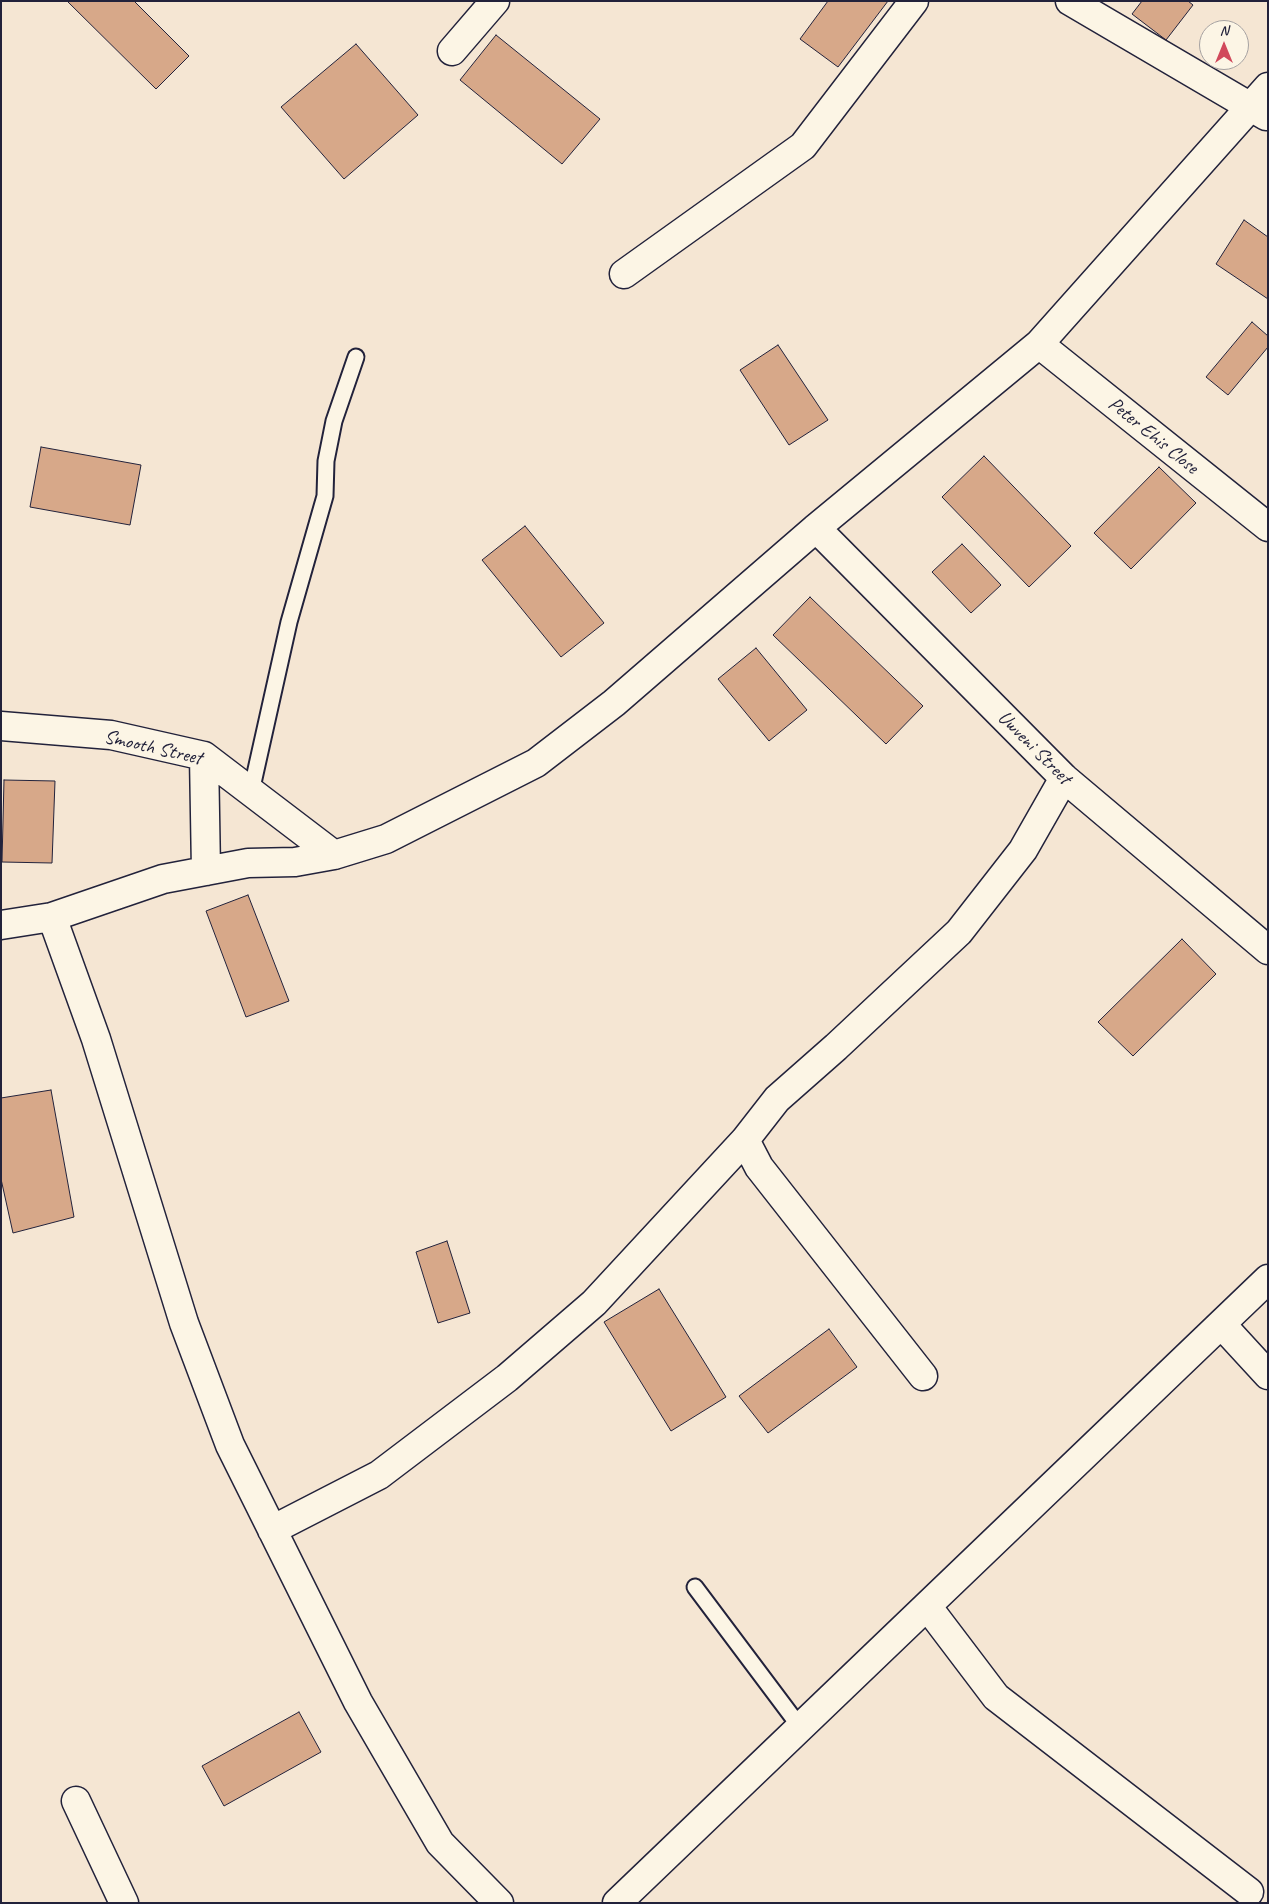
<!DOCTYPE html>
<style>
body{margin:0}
#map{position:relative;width:1269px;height:1904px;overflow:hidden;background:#f5e6d3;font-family:Caveat,sans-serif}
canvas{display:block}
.frame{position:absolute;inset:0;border:2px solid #22223b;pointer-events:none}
.north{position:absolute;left:1199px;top:20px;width:50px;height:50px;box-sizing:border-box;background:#fcf5e5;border:1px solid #a5a1a1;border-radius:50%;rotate:0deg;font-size:14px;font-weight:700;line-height:20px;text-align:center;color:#22223b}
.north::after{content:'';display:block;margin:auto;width:18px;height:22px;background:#d1495b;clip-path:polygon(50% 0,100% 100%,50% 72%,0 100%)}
</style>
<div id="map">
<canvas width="1269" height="1904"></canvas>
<div class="frame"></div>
<div class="north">N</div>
</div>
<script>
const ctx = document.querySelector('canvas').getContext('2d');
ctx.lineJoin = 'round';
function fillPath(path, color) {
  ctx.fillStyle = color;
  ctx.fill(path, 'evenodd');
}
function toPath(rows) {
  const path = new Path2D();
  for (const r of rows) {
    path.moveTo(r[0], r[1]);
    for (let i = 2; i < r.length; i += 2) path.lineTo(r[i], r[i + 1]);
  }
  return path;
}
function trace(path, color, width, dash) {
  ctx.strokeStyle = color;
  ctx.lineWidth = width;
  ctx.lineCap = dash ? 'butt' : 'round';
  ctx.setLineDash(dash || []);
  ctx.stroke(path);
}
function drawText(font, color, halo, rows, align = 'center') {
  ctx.font = font + ' Caveat,sans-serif';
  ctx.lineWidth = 4;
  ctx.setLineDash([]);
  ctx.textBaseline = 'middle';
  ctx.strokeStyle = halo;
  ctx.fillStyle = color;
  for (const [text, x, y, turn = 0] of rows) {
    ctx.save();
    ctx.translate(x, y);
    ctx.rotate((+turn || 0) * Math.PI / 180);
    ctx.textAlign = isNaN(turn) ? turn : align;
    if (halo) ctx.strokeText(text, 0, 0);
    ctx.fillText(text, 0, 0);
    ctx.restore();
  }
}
const building = toPath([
 [67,1,134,1,189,56,156,89,67,1],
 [828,1,888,1,838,67,800,39,828,1],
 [1142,1,1188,1,1193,5,1166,40,1132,14,1142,1],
 [496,35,600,119,562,164,460,80,496,35],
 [356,44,418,115,344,179,281,107,356,44],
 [1244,220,1268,237,1268,299,1216,264,1244,220],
 [1252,322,1268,336,1268,347,1228,395,1206,377,1252,322],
 [778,345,828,420,789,445,740,370,778,345],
 [41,447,141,465,130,525,30,507,41,447],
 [984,456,1071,546,1029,587,942,497,984,456],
 [1159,467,1196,503,1131,569,1094,533,1159,467],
 [525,526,604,623,561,657,482,560,525,526],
 [962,544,1001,585,971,613,932,572,962,544],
 [810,597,923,706,886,744,773,635,810,597],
 [756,648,807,710,769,741,718,679,756,648],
 [4,780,55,781,52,863,2,862,4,780],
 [248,895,289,1001,246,1017,206,911,248,895],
 [1182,939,1216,974,1133,1056,1098,1022,1182,939],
 [51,1090,74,1217,13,1233,1,1179,1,1098,51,1090],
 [447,1241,470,1313,438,1323,416,1252,447,1241],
 [659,1289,726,1397,671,1431,604,1322,659,1289],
 [829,1329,857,1367,768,1433,739,1396,829,1329],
 [299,1712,321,1752,224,1806,202,1766,299,1712]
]);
fillPath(building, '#d7a889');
trace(building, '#22223b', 1);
const lane = toPath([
 [251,792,289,622,325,496,326,461,334,421,356,357],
 [695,1587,800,1727]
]);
const street = toPath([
 [1070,1,1266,116],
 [452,51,495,1],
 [624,274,803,146,914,1],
 [1039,344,1268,527],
 [816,528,1064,778,1268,950],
 [1,726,111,735,204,756,334,855],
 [204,756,206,871],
 [52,917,96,1039,184,1323,230,1445,358,1702,440,1843,499,1903],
 [1,925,52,917,163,879,248,863,295,862,334,855,386,839,536,763,614,703,816,528,1039,344,1268,87],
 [1222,1325,1268,1375],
 [923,1376,759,1167,745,1140,777,1099,836,1047,959,932,1023,850,1064,778],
 [272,1530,379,1475,507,1378,594,1303,745,1140],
 [927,1606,996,1697,1249,1892],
 [76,1801,124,1903],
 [617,1903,1268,1279]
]);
trace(lane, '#22223b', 19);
trace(street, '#22223b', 31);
trace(lane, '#fcf5e5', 15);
trace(street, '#fcf5e5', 28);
drawText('20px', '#22223b', '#fcf5e5', [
 ["Peter Ehis Close",1153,436,39],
 ["Smooth Street",153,748,13],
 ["Uwveni Street",1034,748,45]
]);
</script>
